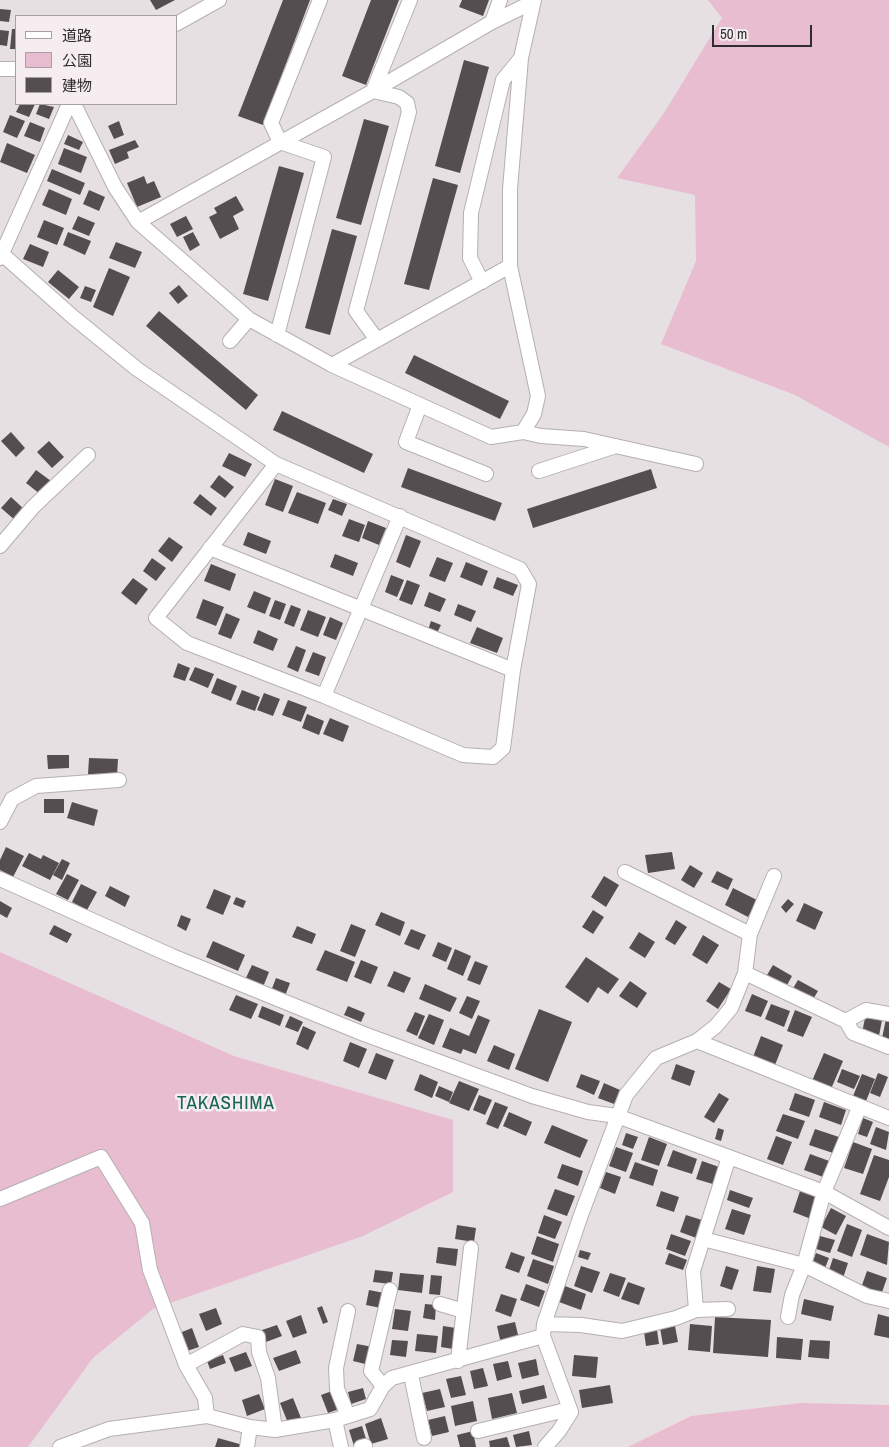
<!DOCTYPE html>
<meta charset="utf-8">
<style>
body{margin:0}
#map{position:relative;width:889px;height:1447px;overflow:hidden;background:#e7e0e3;font-family:"Archivo Narrow","Noto Sans JP",sans-serif}
canvas{display:block}
.legend{position:absolute;left:15px;top:15px;width:162px;height:90px;box-sizing:border-box;background:#f5edf0;border:1px solid #a6a0a2;margin:0;padding:6px 9px;list-style:none;font-size:15px;color:#2f2c2d}
.legend li{display:flex;align-items:center;gap:10px;height:25px}
.legend b{width:25px;border:1px solid #a6a0a2}
.scale{position:absolute;left:712px;top:25px;width:100px;height:22px;box-sizing:border-box;border:2px solid #2f2c2d;border-top:0;padding-left:6px;font-size:15px;line-height:18px;white-space:nowrap;color:#2f2c2d;-webkit-text-stroke:4px #f5edf0;paint-order:stroke}
</style>
<div id="map">
<canvas width="889" height="1447"></canvas>
<ul class="legend">
<li><b style="height:6px;background:#fff"></b>道路</li>
<li><b style="height:14px;background:#e8bdd0"></b>公園</li>
<li><b style="height:14px;background:#544e51"></b>建物</li>
</ul>
<div class="scale">50 m</div>
</div>
<script>
const ctx = document.querySelector('canvas').getContext('2d');
ctx.lineJoin = 'round';
function fillPath(path, color) {
  ctx.fillStyle = color;
  ctx.fill(path, 'evenodd');
}
function toPath(rows) {
  const path = new Path2D();
  for (const r of rows) {
    path.moveTo(r[0], r[1]);
    for (let i = 2; i < r.length; i += 2) path.lineTo(r[i], r[i + 1]);
  }
  return path;
}
function trace(path, color, width, dash) {
  ctx.strokeStyle = color;
  ctx.lineWidth = width;
  ctx.lineCap = dash ? 'butt' : 'round';
  ctx.setLineDash(dash || []);
  ctx.stroke(path);
}
function drawText(font, color, halo, rows, align = 'center') {
  ctx.font = font + ' "Archivo Narrow",sans-serif';
  ctx.lineWidth = 5;
  ctx.setLineDash([]);
  ctx.textBaseline = 'middle';
  ctx.strokeStyle = halo;
  ctx.fillStyle = color;
  for (const [text, x, y, turn = 0] of rows) {
    ctx.save();
    ctx.translate(x, y);
    ctx.rotate((+turn || 0) * Math.PI / 180);
    ctx.textAlign = isNaN(turn) ? turn : align;
    if (halo) ctx.strokeText(text, 0, 0);
    ctx.fillText(text, 0, 0);
    ctx.restore();
  }
}
fillPath(toPath([
 [708,0,889,0,889,447,795,395,661,344,696,261,695,195,617,178,664,113,722,18],
 [0,952,234,1056,453,1120,453,1192,363,1236,153,1309,93,1358,28,1447,0,1447],
 [801,1403,889,1405,889,1447,628,1447,691,1416]
]), '#e8bdd0');
fillPath(toPath([
 [150,0,175,0,156,10],
 [283,0,310,0,263,125,238,116],
 [371,0,399,0,366,85,342,76],
 [462,0,489,0,483,16,459,7],
 [0,9,11,10,9,22,0,21],
 [12,29,16,29,16,49,10,49],
 [0,30,9,31,7,46,0,45],
 [464,60,489,67,460,173,435,166],
 [20,104,35,104,29,117,16,112],
 [40,104,54,107,49,119,36,114],
 [10,115,25,121,17,138,3,132],
 [364,119,389,126,361,225,336,218],
 [119,121,124,135,114,139,108,126],
 [30,122,45,128,40,142,24,136],
 [68,135,83,142,79,150,64,144],
 [135,140,139,147,127,152,129,158,115,164,109,150],
 [7,143,35,155,27,173,0,162],
 [64,148,87,157,81,173,58,164],
 [279,166,304,173,268,301,243,294],
 [52,169,85,183,80,195,47,181],
 [144,176,147,184,154,181,161,197,137,207,127,183],
 [433,178,458,185,429,290,404,284],
 [49,189,72,199,66,215,42,205],
 [89,190,105,197,99,211,83,204],
 [236,196,244,210,233,216,239,229,220,239,209,217,217,213,214,208],
 [78,216,95,223,89,236,72,229],
 [186,216,193,229,177,237,170,224],
 [44,220,64,228,57,245,37,237],
 [332,229,357,236,330,335,305,328],
 [68,232,91,241,85,255,63,245],
 [193,232,200,245,190,251,183,237],
 [116,242,142,252,135,268,109,258],
 [30,244,49,252,43,267,23,259],
 [109,268,130,277,113,316,93,307],
 [58,270,79,287,69,299,48,282],
 [179,285,188,296,178,304,169,293],
 [85,286,96,290,91,302,80,298],
 [159,311,258,395,246,410,146,326],
 [414,355,509,401,500,419,405,373],
 [282,411,373,454,364,473,273,430],
 [11,432,25,448,16,457,1,441],
 [49,441,64,457,52,468,37,452],
 [229,453,252,464,245,477,222,466],
 [408,468,502,503,495,521,401,487],
 [651,469,657,488,533,528,527,509],
 [36,470,51,481,40,494,26,483],
 [219,475,234,487,225,498,210,487],
 [275,479,293,486,283,512,265,505],
 [297,492,326,503,318,524,288,513],
 [200,494,217,508,211,516,193,503],
 [11,497,25,510,16,521,1,508],
 [333,499,347,504,342,516,328,510],
 [349,519,365,525,359,542,342,536],
 [368,521,386,528,379,545,362,538],
 [248,532,271,541,266,554,243,545],
 [406,535,421,541,410,568,396,562],
 [169,537,183,547,172,562,158,551],
 [335,554,358,563,353,576,330,567],
 [437,557,453,563,445,582,429,576],
 [152,558,166,568,156,581,143,571],
 [466,562,488,571,482,586,460,577],
 [211,564,236,574,230,591,204,581],
 [391,575,404,580,397,597,385,592],
 [497,577,518,585,513,596,493,588],
 [133,578,148,589,136,605,121,593],
 [407,580,420,585,412,605,399,600],
 [254,591,271,598,265,614,247,607],
 [429,592,446,599,440,612,424,606],
 [203,599,224,607,216,626,196,618],
 [275,600,286,604,280,620,269,616],
 [458,604,476,611,471,622,454,615],
 [291,605,301,609,294,627,284,623],
 [308,610,326,617,318,637,300,630],
 [226,613,240,619,231,639,218,634],
 [330,617,343,623,336,640,323,635],
 [431,621,441,625,437,633,428,630],
 [477,627,503,638,497,653,470,643],
 [258,630,278,639,273,651,253,643],
 [296,646,306,650,298,672,287,667],
 [313,652,326,657,319,676,305,671],
 [178,663,190,668,185,681,173,677],
 [195,667,214,674,208,688,189,680],
 [217,678,237,686,231,701,211,693],
 [242,690,260,697,255,711,236,704],
 [264,693,280,699,273,716,257,710],
 [288,700,307,707,301,722,282,715],
 [307,714,324,721,319,735,302,728],
 [330,718,349,726,343,742,323,734],
 [47,755,69,755,69,768,48,769],
 [89,758,118,759,117,776,88,774],
 [44,799,64,799,64,813,44,813],
 [72,802,98,810,94,826,67,818],
 [6,847,24,856,13,877,0,870,0,860],
 [672,852,675,869,648,873,645,855],
 [29,853,41,859,43,855,59,863,50,880,22,866],
 [62,859,70,863,62,880,53,875],
 [690,865,703,873,694,888,681,880],
 [717,871,733,879,728,890,711,882],
 [67,874,79,880,68,900,56,894],
 [604,876,619,885,606,907,591,897],
 [81,884,97,892,87,910,72,902],
 [110,886,130,896,125,907,105,896],
 [733,888,757,900,748,917,725,905],
 [214,889,231,896,223,915,206,908],
 [236,897,246,901,243,908,233,904],
 [788,899,794,904,786,913,781,907],
 [0,901,12,908,7,918,0,914],
 [804,903,823,912,815,930,796,921],
 [593,910,604,917,593,934,582,927],
 [381,912,405,922,400,936,375,925],
 [181,915,191,919,186,931,177,926],
 [676,920,687,927,675,945,665,939],
 [351,924,366,930,355,957,340,951],
 [54,925,72,934,67,943,49,934],
 [297,926,316,934,312,944,292,937],
 [411,929,426,935,419,950,404,944],
 [639,932,655,942,645,958,629,948],
 [703,935,719,945,707,964,692,955],
 [213,941,245,955,238,971,206,957],
 [438,942,452,948,446,962,432,956],
 [455,949,471,956,463,976,447,969],
 [325,950,355,962,347,982,316,970],
 [586,957,619,979,608,994,598,987,588,1003,565,987],
 [361,960,378,967,371,984,354,977],
 [475,961,488,966,480,985,467,980],
 [252,965,269,972,263,987,245,980],
 [773,965,792,976,786,987,767,975],
 [394,971,411,978,404,993,387,986],
 [276,978,290,983,285,996,271,991],
 [798,980,818,991,812,1001,792,990],
 [630,981,647,993,637,1008,619,996],
 [719,982,731,989,718,1009,706,1001],
 [425,984,457,998,450,1012,419,999],
 [752,994,768,1001,761,1017,745,1011],
 [236,995,258,1004,251,1019,229,1010],
 [467,996,480,1001,472,1019,459,1013],
 [771,1004,790,1011,784,1027,765,1019],
 [262,1006,284,1015,280,1026,258,1017],
 [348,1006,365,1013,361,1022,344,1015],
 [539,1009,572,1022,548,1082,515,1069],
 [795,1010,812,1017,803,1037,787,1031],
 [415,1012,425,1016,417,1036,406,1031],
 [429,1014,444,1020,434,1045,418,1038],
 [478,1015,490,1020,476,1054,463,1049,461,1054,442,1047,450,1028,469,1036],
 [290,1016,303,1022,298,1032,285,1027],
 [865,1018,882,1020,879,1036,862,1033],
 [886,1019,889,1019,889,1040,882,1038],
 [303,1026,316,1032,308,1050,296,1044],
 [761,1036,783,1045,775,1065,753,1057],
 [350,1042,367,1049,359,1068,343,1061],
 [494,1045,515,1054,509,1070,487,1061],
 [376,1053,394,1060,386,1080,368,1073],
 [824,1053,843,1061,831,1089,812,1081],
 [676,1064,695,1071,690,1086,671,1079],
 [842,1069,860,1076,854,1089,837,1082],
 [878,1073,888,1077,880,1097,870,1093],
 [420,1074,438,1082,432,1098,414,1090],
 [581,1074,600,1081,594,1095,576,1087],
 [862,1074,875,1079,866,1101,853,1096],
 [459,1081,479,1089,469,1111,449,1103],
 [604,1083,620,1090,614,1104,598,1098],
 [439,1086,453,1092,449,1102,435,1096],
 [719,1093,729,1099,714,1123,704,1117],
 [795,1093,815,1100,809,1117,789,1110],
 [479,1095,492,1100,485,1115,473,1110],
 [495,1102,508,1107,498,1129,486,1124],
 [824,1102,846,1110,841,1125,819,1117],
 [509,1112,532,1122,526,1136,503,1126],
 [783,1114,805,1121,798,1139,776,1131],
 [863,1118,873,1122,867,1137,858,1134],
 [552,1125,588,1140,580,1158,544,1143],
 [876,1127,889,1132,886,1150,870,1144],
 [718,1128,724,1130,721,1141,715,1139],
 [815,1129,839,1137,833,1153,809,1145],
 [626,1133,638,1137,633,1149,622,1145],
 [776,1136,792,1142,783,1165,767,1159],
 [649,1137,667,1144,659,1166,641,1160],
 [853,1142,872,1149,863,1174,844,1168],
 [616,1147,633,1153,626,1172,609,1166],
 [673,1150,697,1159,692,1174,667,1166],
 [810,1154,832,1162,826,1178,804,1170],
 [874,1155,889,1160,889,1177,880,1201,860,1194],
 [702,1161,722,1168,716,1185,696,1179],
 [635,1162,658,1170,653,1186,629,1178],
 [562,1164,583,1171,578,1186,557,1178],
 [606,1172,621,1177,615,1194,600,1188],
 [555,1189,575,1196,567,1216,547,1209],
 [730,1190,753,1198,749,1208,727,1200],
 [661,1191,679,1197,674,1212,656,1206],
 [800,1191,819,1197,811,1219,793,1212],
 [831,1208,846,1216,836,1235,821,1227],
 [732,1209,751,1215,744,1235,725,1229],
 [544,1215,562,1222,555,1239,538,1233],
 [686,1215,705,1221,699,1239,680,1232],
 [847,1224,862,1230,852,1257,837,1251],
 [457,1225,476,1228,474,1242,455,1239],
 [671,1234,691,1241,685,1256,666,1249],
 [867,1234,889,1242,887,1265,860,1255],
 [537,1236,559,1244,553,1262,531,1254],
 [820,1236,835,1240,830,1253,816,1249],
 [438,1247,458,1249,456,1266,436,1263],
 [580,1250,591,1253,588,1260,578,1257],
 [511,1252,525,1257,519,1273,505,1268],
 [669,1253,687,1260,683,1270,665,1264],
 [816,1253,829,1258,825,1268,812,1264],
 [833,1258,848,1263,843,1278,828,1273],
 [533,1259,554,1266,548,1284,527,1276],
 [581,1266,600,1272,592,1293,574,1286],
 [726,1266,739,1270,732,1290,720,1286],
 [757,1266,775,1269,771,1293,753,1291],
 [375,1270,393,1272,391,1284,373,1282],
 [867,1271,887,1278,881,1295,861,1288],
 [400,1273,424,1275,422,1293,398,1290],
 [610,1273,626,1278,619,1297,603,1291],
 [431,1275,442,1276,440,1295,429,1294],
 [628,1282,645,1288,639,1305,621,1299],
 [526,1284,545,1291,539,1307,520,1300],
 [565,1286,586,1294,581,1310,559,1302],
 [369,1290,384,1293,381,1308,366,1305],
 [501,1294,517,1299,511,1317,495,1311],
 [804,1299,834,1306,831,1321,801,1314],
 [425,1304,436,1305,435,1320,423,1318],
 [322,1306,328,1322,323,1324,317,1308],
 [216,1308,222,1324,206,1331,199,1314],
 [395,1309,411,1311,408,1331,392,1329],
 [878,1314,889,1317,889,1338,874,1335],
 [301,1315,307,1333,293,1338,286,1321],
 [715,1317,771,1320,768,1357,713,1353],
 [515,1322,519,1339,501,1344,497,1326],
 [690,1324,712,1326,710,1352,688,1350],
 [277,1325,282,1336,266,1342,262,1330],
 [443,1326,456,1328,453,1349,441,1347],
 [675,1326,678,1342,663,1345,660,1328],
 [192,1328,199,1347,184,1352,177,1334],
 [657,1330,659,1344,646,1346,644,1332],
 [417,1334,438,1336,436,1353,415,1351],
 [777,1337,803,1339,801,1360,776,1358],
 [392,1340,408,1341,406,1357,390,1355],
 [810,1340,830,1341,829,1359,808,1357],
 [357,1344,373,1347,369,1365,353,1361],
 [296,1350,301,1363,279,1371,273,1358],
 [246,1352,252,1366,235,1372,229,1358],
 [223,1355,226,1363,210,1369,207,1361],
 [574,1355,598,1357,596,1378,572,1376],
 [536,1359,539,1375,522,1379,518,1363],
 [508,1361,512,1377,497,1381,493,1364],
 [483,1368,488,1386,474,1389,470,1371],
 [461,1376,466,1395,451,1398,446,1379],
 [544,1385,547,1398,522,1404,519,1391],
 [610,1385,613,1403,582,1408,579,1390],
 [363,1388,366,1399,351,1404,348,1392],
 [440,1389,445,1407,427,1411,422,1393],
 [332,1391,339,1409,328,1413,321,1395],
 [512,1393,517,1413,492,1419,488,1398],
 [259,1394,265,1409,247,1416,242,1400],
 [293,1398,301,1418,288,1423,280,1403],
 [473,1401,477,1421,455,1426,451,1406],
 [445,1416,449,1432,432,1436,428,1420],
 [381,1418,388,1439,371,1444,365,1424],
 [362,1426,367,1442,354,1446,349,1430],
 [473,1431,476,1447,460,1447,457,1435],
 [529,1431,532,1445,516,1447,513,1435],
 [507,1437,510,1447,490,1447,489,1441],
 [218,1438,243,1445,242,1447,215,1447]
]), '#544e51');
const minor = toPath([
 [492,22,500,0],
 [176,24,219,0],
 [0,69,16,69],
 [74,104,115,187,138,222,249,319,332,365,491,437,523,432,534,414,538,396,510,266,510,189,521,58,534,0],
 [138,222,373,91,492,22,533,2],
 [2,254,73,317,137,369,276,464,520,569,529,584,513,670,503,748,493,757,463,755,324,696,187,643,156,618,276,464],
 [0,258,69,104],
 [482,282,470,258,471,213,503,80,521,58],
 [277,335,324,157,280,142,271,123,320,0],
 [377,340,356,311,409,112,407,103,399,97,373,91,410,0],
 [230,341,249,319],
 [332,365,510,266],
 [420,405,406,442,486,474],
 [523,432,541,436,584,439,696,464],
 [539,471,616,446],
 [0,546,33,507,88,455],
 [210,548,513,670],
 [324,696,400,516],
 [0,822,12,799,36,786,119,780],
 [625,872,750,934],
 [0,879,172,956,364,1034,532,1096,588,1112,617,1116,729,1157,824,1192,889,1228],
 [745,973,846,1021,853,1033,889,1047],
 [846,1021,866,1010,889,1014],
 [697,1041,889,1118],
 [0,1199,101,1157,142,1223,150,1270,186,1365,205,1398,207,1416],
 [703,1239,804,1265,867,1296,889,1301],
 [440,1304,464,1311],
 [696,1310,693,1271,729,1157],
 [788,1317,792,1295,804,1265,824,1192,859,1108],
 [544,1324,581,1325,622,1331,676,1318,696,1310,728,1309],
 [458,1361,471,1248],
 [186,1365,243,1334,258,1337,259,1352,268,1378,275,1430],
 [411,1375,424,1438],
 [383,1386,371,1371,390,1290],
 [348,1416,337,1389,336,1368,348,1311],
 [335,1420,341,1447],
 [478,1431,570,1409],
 [60,1447,109,1429,207,1416,250,1427,275,1430,335,1420,370,1409,383,1386,392,1378,543,1336],
 [247,1447,250,1427],
 [361,1447,365,1446],
 [545,1447,559,1431,571,1412,543,1336,544,1324,581,1215,626,1095,656,1058,697,1041,716,1026,731,1008,745,973,750,934,774,876]
]);
trace(minor, '#b6afb2', 16);
trace(minor, '#fff', 14);
ctx.letterSpacing = '1px';
drawText('19px', '#166553', '#f5edf0', [
 ["TAKASHIMA",226,1104]
]);
ctx.letterSpacing = '0px';
</script>
